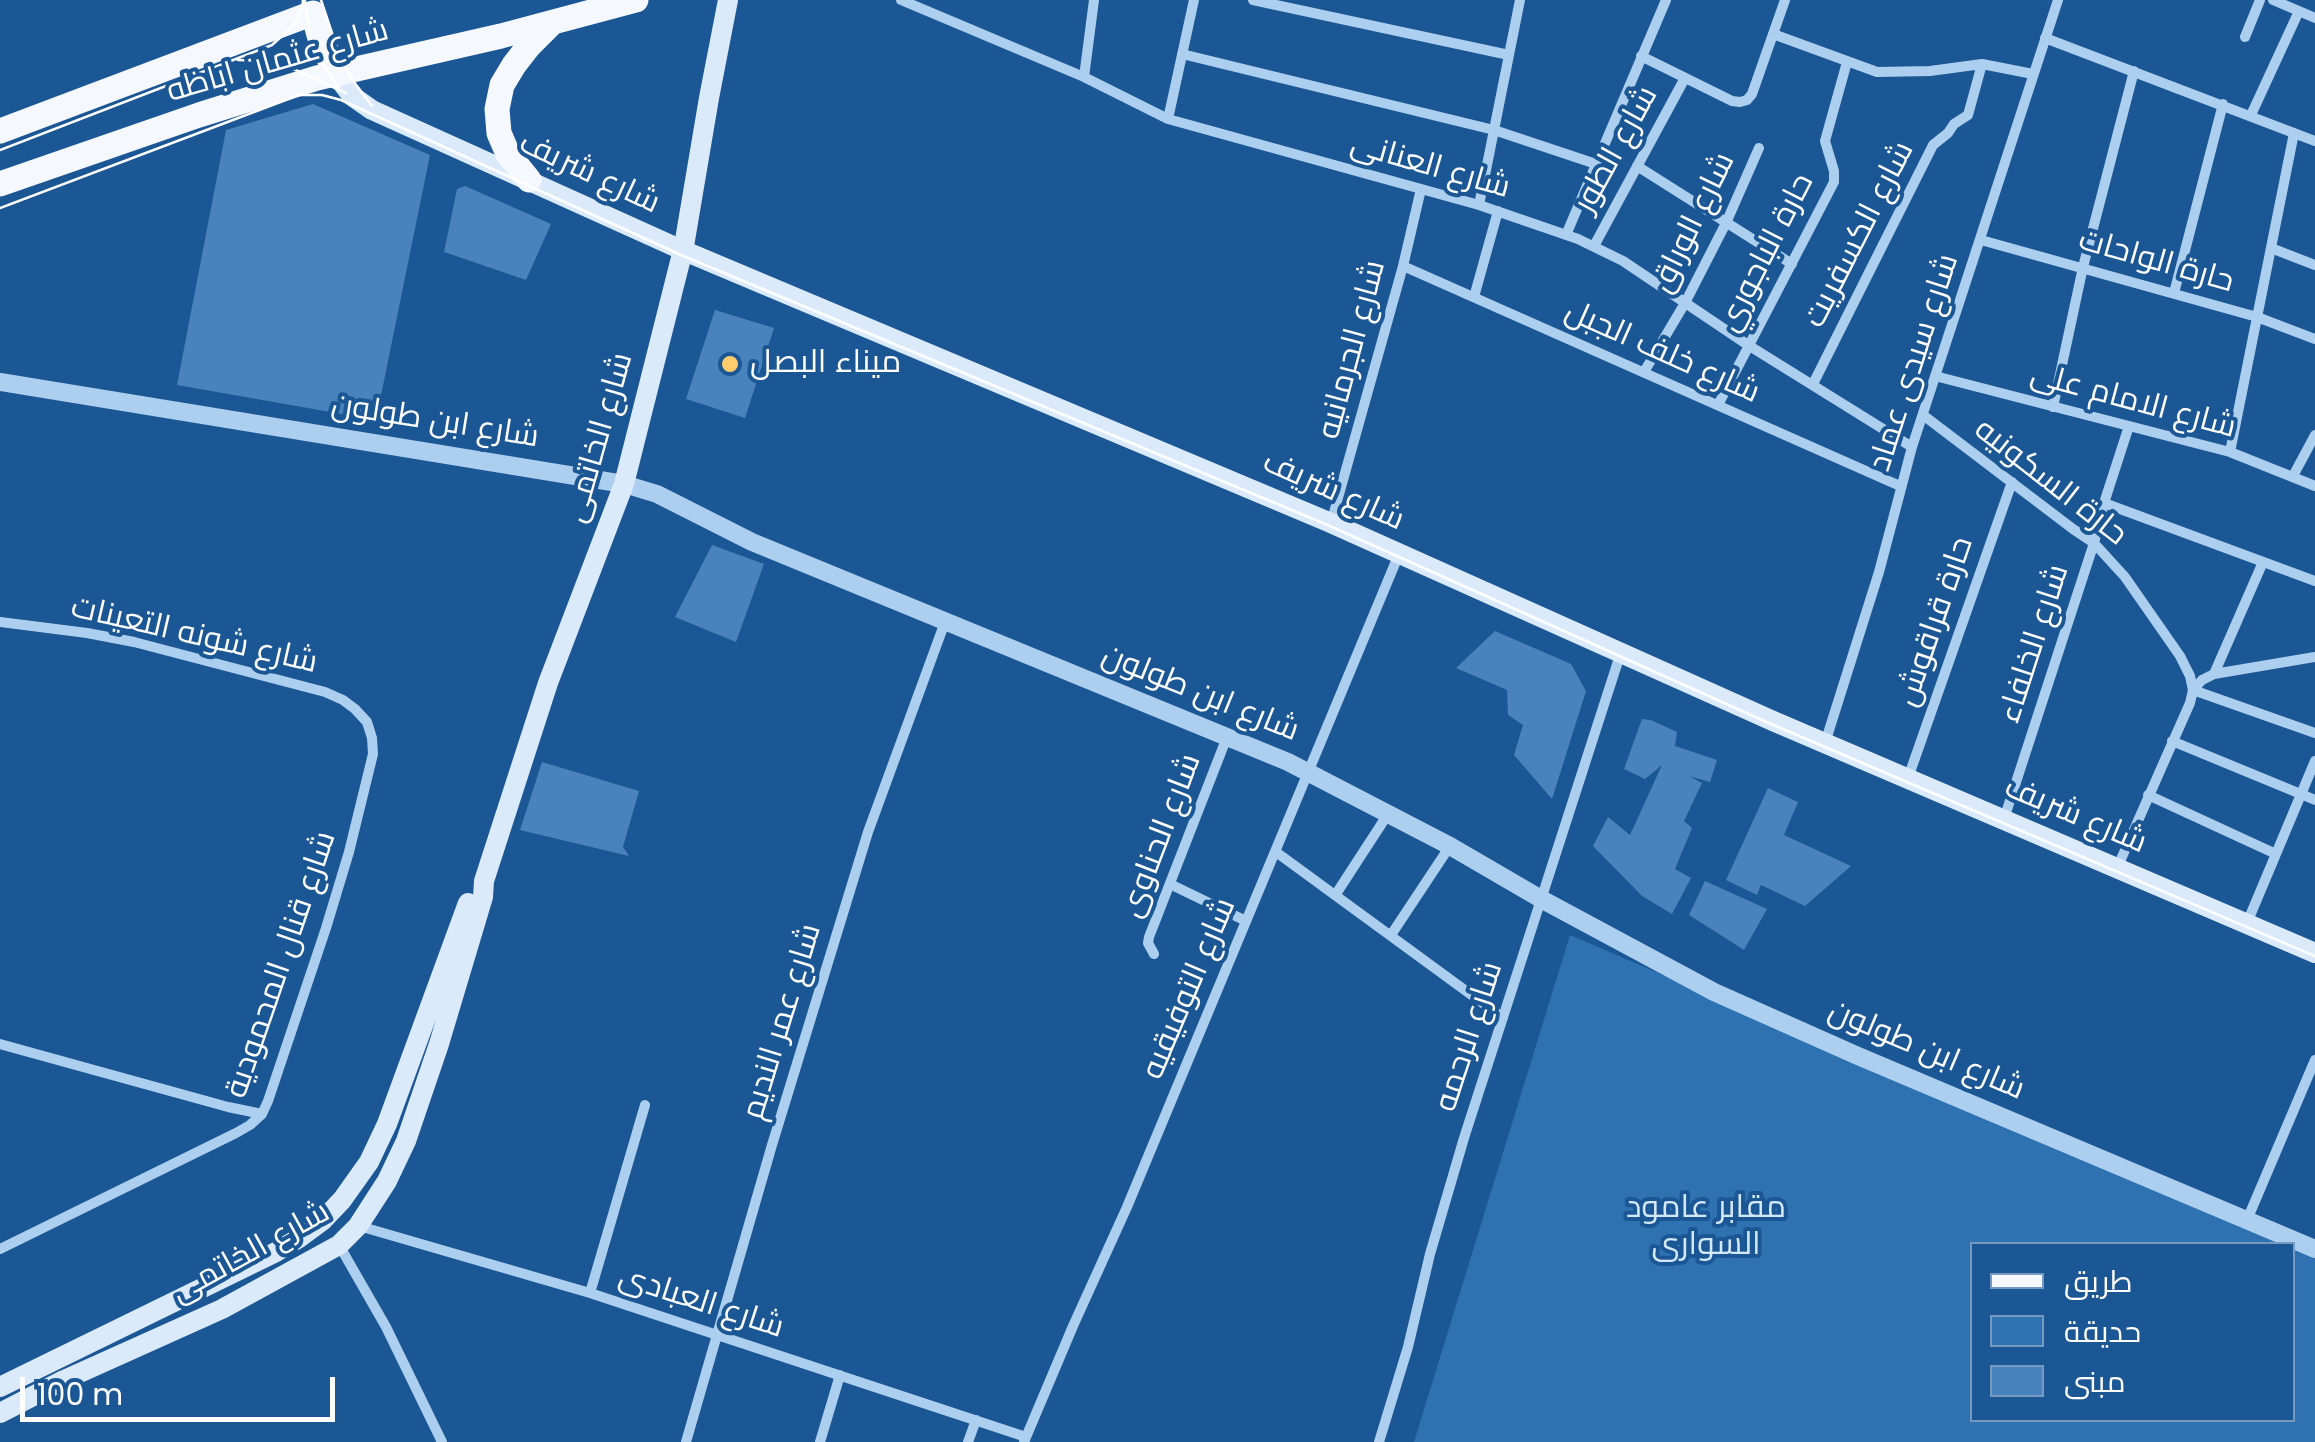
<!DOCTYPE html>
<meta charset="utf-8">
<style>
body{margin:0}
#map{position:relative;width:2315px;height:1442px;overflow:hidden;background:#1b5794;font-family:Poppins,Cairo,sans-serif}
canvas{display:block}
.legend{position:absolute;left:1970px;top:1242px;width:325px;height:180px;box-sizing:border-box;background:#1b5794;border:2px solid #769abf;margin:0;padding:12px 18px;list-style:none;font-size:30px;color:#fff}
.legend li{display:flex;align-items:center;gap:20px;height:50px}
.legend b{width:50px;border:2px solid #769abf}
.scale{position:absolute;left:20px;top:1377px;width:315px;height:45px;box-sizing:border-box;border:5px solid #fff;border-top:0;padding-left:12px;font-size:30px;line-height:35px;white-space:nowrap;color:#fff;-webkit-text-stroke:8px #1b5794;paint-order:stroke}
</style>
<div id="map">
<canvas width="2315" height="1442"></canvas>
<ul class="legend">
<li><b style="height:12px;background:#f5f9ff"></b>طريق</li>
<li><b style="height:28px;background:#2e72b2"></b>حديقة</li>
<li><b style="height:28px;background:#4883bd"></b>مبنى</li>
</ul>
<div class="scale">100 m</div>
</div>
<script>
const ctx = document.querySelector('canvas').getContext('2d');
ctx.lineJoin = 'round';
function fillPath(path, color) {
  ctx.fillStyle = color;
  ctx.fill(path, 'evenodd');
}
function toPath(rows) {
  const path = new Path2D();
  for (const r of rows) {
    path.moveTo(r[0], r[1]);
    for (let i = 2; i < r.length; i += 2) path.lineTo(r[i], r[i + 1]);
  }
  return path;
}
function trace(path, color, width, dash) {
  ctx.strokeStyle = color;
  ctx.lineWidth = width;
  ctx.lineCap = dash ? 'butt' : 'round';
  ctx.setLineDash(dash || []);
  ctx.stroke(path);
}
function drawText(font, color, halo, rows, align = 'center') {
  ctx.font = font + ' Poppins,Cairo,sans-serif';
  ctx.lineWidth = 8;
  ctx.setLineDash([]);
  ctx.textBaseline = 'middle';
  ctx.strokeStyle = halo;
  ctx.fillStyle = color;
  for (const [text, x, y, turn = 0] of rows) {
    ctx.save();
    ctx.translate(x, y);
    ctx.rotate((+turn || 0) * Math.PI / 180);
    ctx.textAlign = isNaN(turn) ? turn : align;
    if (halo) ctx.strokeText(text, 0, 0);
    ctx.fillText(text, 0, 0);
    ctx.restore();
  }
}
fillPath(toPath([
 [1570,935,2289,1244,1972,1244,1972,1420,2292,1420,2293,1246,2315,1256,2315,1442,1414,1442]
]), '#2e72b2');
fillPath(toPath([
 [313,104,430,155,376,420,177,385,226,130],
 [465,186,551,224,526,280,444,252,457,189],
 [715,310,774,328,745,418,686,399],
 [712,545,764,564,736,642,675,617],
 [1495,631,1571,664,1586,691,1552,799,1514,755,1523,725,1508,715,1507,690,1456,668],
 [1642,719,1651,720,1677,732,1675,746,1717,760,1710,782,1689,776,1702,783,1684,821,1692,828,1675,869,1691,878,1672,914,1642,896,1593,846,1608,817,1630,835,1662,765,1645,779,1624,769],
 [542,762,639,791,623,847,629,856,520,830],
 [1768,788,1798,802,1784,835,1851,866,1805,906,1761,885,1757,895,1726,880],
 [1705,881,1767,909,1744,950,1689,915]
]), '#4883bd');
trace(toPath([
 [901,0,1084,77,1168,119,1479,205,1578,239,1623,261,1748,345,1912,447],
 [1253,0,1509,55],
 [2273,0,2315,18],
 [1773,34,1877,72,1930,71,1982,64,2033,74],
 [2245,37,2260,0],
 [2045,38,2315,141],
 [1182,54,1494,130,1596,164],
 [1641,56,1732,101,1740,102,1747,100,1752,94,1785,0],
 [1084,77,1094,0],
 [2251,115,2299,11],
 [1168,119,1194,0],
 [1637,166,1792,264],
 [1479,205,1520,0],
 [1566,235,1666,0],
 [1981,240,2257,317,2315,339],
 [1594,246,1685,78],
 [2271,248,2315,265],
 [1403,266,1900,486],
 [2174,293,2223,104],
 [1474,297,1498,211],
 [1644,372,1685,303,1726,223,1759,148],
 [1935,376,2230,452,2315,486],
 [1813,384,1933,145,1948,133,1954,124,1968,115,1982,64],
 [1718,405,1834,182,1834,171,1825,141,1847,62],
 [2053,407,2083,267,2134,71],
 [1923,415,2073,529,2094,543,2125,577,2180,656,2190,676,2193,690,2190,703,2118,866],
 [2230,452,2294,133],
 [2293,476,2315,435],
 [2104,503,2315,581],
 [1331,523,1403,266,1421,189],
 [0,622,87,633,134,642,325,692,343,700,355,709,367,722,372,738,373,754,349,852,326,928,268,1101,262,1114,250,1125,236,1133,0,1249],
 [2315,657,2214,674,2202,680,2193,690,2315,733],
 [2214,674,2263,562],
 [2172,741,2315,800],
 [1825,743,1879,572,1912,447,2058,0],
 [1908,778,2012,482],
 [2148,795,2276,854],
 [2004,819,2094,543,2104,503,2129,426],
 [1276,852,1503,1018],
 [1170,884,1246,921],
 [1336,894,1388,814],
 [2247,923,2315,761],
 [1391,935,1450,846],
 [1154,954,1148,943,1149,937,1227,737],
 [0,1044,228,1107,262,1114],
 [2247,1220,2315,1060],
 [359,1226,590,1293,1026,1437],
 [339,1245,386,1327,442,1442],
 [590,1293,645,1105],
 [686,1442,772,1145,868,832,945,622],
 [820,1442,840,1375],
 [968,1442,976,1420],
 [1024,1442,1073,1326,1127,1207,1399,554],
 [1379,1442,1408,1347,1430,1254,1464,1138,1621,652]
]), '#adcfef', 10);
trace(toPath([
 [0,382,624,484,657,494,752,542,1288,762,1450,846,1541,899,1714,992,1858,1056,2315,1249]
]), '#adcfef', 18);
trace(toPath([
 [336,75,352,96,372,110,682,250,1331,523,1773,721,2315,953],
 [0,1387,276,1252,299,1238,322,1221,342,1200,369,1162,387,1124,468,903],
 [0,1413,64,1380,222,1309,339,1245,358,1226,387,1181,406,1141,439,1044,483,897,484,881,548,683,624,484,684,246,709,98,728,0]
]), '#daeafb', 20);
trace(toPath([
 [0,131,313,13,319,35,336,75],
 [529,180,508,154,499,133,497,109,502,85,514,65,528,47,551,24],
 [0,184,199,115,317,78,501,36,636,0]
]), '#f5f9ff', 25);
trace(toPath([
 [321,0,340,57,354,82,372,106],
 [305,1,311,37,324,66,339,88],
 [238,60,270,61,287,66,346,93],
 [0,150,272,45,294,25,302,10,303,0],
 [0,208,299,95,322,95,341,100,681,255,1330,526,1771,724,2315,956]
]), '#fff', 2.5);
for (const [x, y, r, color] of [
 [730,364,10,"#ffcb6b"]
]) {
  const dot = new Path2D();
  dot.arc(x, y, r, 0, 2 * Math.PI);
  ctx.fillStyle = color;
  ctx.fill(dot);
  trace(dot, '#1b5794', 4);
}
drawText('32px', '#fff', '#1b5794', [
 ["شارع عثمان اباظه",278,62,-16],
 ["شارع الطور",1617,150,-61],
 ["شارع العنانى",1430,167,16],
 ["شارع شريف",589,174,25],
 ["شارع الوراق",1694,223,-64],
 ["شارع الكسفريت",1860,235,-63],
 ["حارة الباجوري",1767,253,-63],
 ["حارة الواحات",2156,262,16],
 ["شارع الجرمانيه",1353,350,-75],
 ["شارع خلف الجبل",1662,353,24],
 ["شارع سيدى عماد",1915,363,-72],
 ["شارع الامام على",2133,402,15],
 ["شارع ابن طولون",435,422,9],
 ["شارع الخاتمى",600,438,-74],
 ["حارة السكونيه",2050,483,38],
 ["شارع شريف",1333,492,24],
 ["حارة قراقوش",1936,622,-71],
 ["شارع شونه التعينات",194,636,13],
 ["شارع الخلفاء",2035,644,-72],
 ["شارع ابن طولون",1200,694,22],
 ["شارع شريف",2075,816,23],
 ["شارع الحناوى",1162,836,-69],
 ["شارع قنال المحمودية",282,965,-71],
 ["شارع التوفيقيه",1190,989,-67],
 ["شارع عمر النديم",783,1022,-73],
 ["شارع الرحمه",1470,1037,-72],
 ["شارع ابن طولون",1926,1051,23],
 ["شارع الخاتمى",251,1253,-29],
 ["شارع العبادى",701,1303,18]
]);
drawText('32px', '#fff', '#1b5794', [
 ["ميناء البصل",750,364]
], 'left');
drawText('32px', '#d3e8fb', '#1b5794', [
 ["مقابر عامود",1706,1209],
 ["السوارى",1706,1246]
]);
</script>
